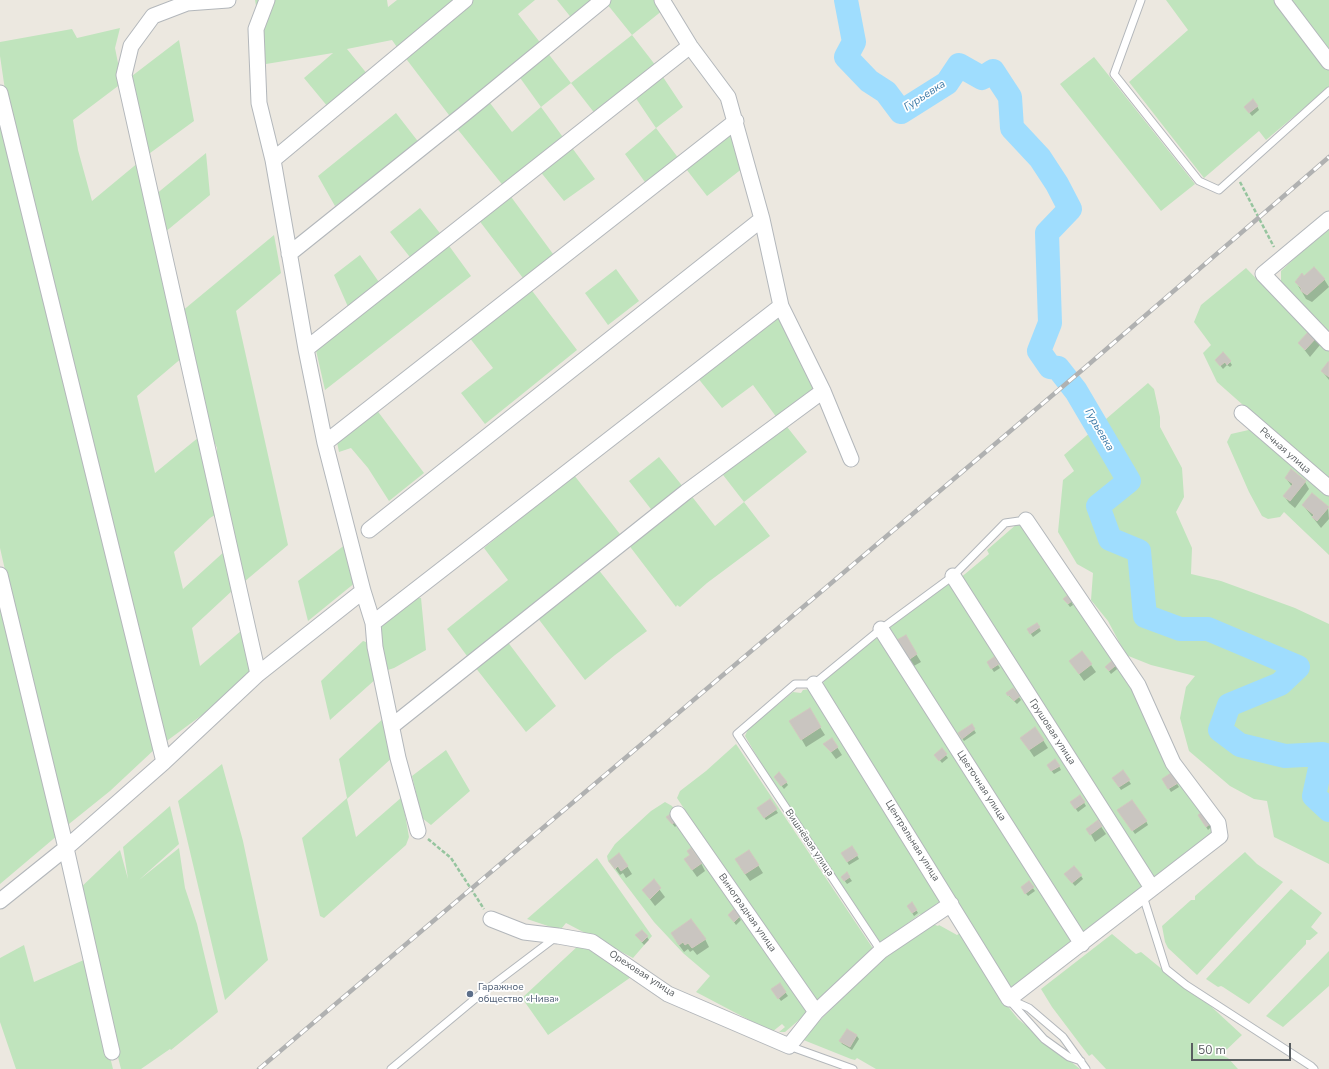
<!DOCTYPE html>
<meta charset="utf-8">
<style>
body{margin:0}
#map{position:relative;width:1329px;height:1069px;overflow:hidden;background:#ece8e0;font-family:"Nunito Sans",sans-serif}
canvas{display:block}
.scale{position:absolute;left:1191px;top:1043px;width:100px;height:18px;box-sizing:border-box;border:2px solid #595e61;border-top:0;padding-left:5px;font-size:12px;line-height:14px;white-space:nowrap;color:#595e61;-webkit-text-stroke:3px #fff;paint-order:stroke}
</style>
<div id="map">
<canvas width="1329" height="1069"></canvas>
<div class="scale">50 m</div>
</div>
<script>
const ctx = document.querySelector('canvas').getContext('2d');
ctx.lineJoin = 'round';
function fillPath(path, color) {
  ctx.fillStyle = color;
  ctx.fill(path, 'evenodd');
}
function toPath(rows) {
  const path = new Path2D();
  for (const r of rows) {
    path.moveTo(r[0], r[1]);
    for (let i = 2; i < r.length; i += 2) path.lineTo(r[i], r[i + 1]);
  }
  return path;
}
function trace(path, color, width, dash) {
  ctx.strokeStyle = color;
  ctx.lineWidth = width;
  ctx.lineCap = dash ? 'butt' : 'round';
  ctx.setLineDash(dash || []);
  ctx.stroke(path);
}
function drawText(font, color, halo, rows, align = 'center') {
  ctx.font = font + ' "Nunito Sans",sans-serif';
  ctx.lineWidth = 3.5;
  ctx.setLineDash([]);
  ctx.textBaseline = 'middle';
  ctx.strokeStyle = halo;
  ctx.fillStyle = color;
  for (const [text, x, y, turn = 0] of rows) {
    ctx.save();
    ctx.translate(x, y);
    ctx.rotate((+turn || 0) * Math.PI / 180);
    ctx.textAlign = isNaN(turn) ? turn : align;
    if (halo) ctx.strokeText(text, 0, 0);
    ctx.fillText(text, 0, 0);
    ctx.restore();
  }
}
fillPath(toPath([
 [255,0,387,0,388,7,397,0,459,0,399,50,392,40,347,49,368,75,328,107,304,78,333,53,266,64],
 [471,0,535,0,518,14,542,45,452,119,404,56],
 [557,0,598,0,573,20],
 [611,0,655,0,663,10,632,35,656,66,596,115,571,83,541,107,565,140,505,188,455,126,487,99,512,132,541,107,518,75,547,52,571,83,632,35,607,4],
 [1166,0,1275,0,1329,69,1329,87,1266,140,1259,131,1204,178,1129,82,1188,30],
 [1288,0,1329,0,1329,52],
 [120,28,115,48,122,83,73,120,78,150,92,201,139,162,183,357,137,396,155,473,199,437,218,513,210,518,174,552,183,589,226,550,234,589,192,628,200,666,242,630,252,670,213,707,164,743,5,90,0,56,0,42,72,29,77,38],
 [179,40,194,121,146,156,128,79],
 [1094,57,1195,184,1161,211,1060,84],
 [661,74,683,107,656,128,679,159,647,185,625,154,656,128,633,94],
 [0,113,156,748,110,791,64,828,0,548],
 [396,113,420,144,335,206,318,176],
 [730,134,734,135,743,168,707,196,683,165],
 [570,145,595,179,564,201,539,170],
 [206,153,210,195,164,233,155,195],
 [509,194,556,258,526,282,478,219],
 [420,208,443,237,413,261,390,232],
 [1329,226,1329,334,1281,285,1281,271],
 [274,235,281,273,236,311,288,545,244,582,217,467,217,448,208,428,181,312],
 [447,243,471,276,325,390,315,346],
 [360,255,381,285,349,309,334,275],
 [1246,268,1279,302,1329,348,1329,481,1217,382,1203,353,1211,345,1194,322,1201,305],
 [616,269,639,301,608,325,585,293],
 [530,288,577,350,485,424,461,393,493,368,469,337],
 [774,317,782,319,815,389,777,418,753,385,722,408,697,377],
 [1148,383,1154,389,1160,417,1160,427,1182,468,1184,497,1176,512,1192,548,1191,574,1221,581,1295,608,1329,624,1329,864,1274,837,1267,801,1254,799,1230,786,1189,751,1180,718,1186,687,1195,676,1151,665,1126,655,1108,621,1091,600,1093,573,1077,564,1058,532,1063,480,1074,471,1064,455],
 [376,409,424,473,389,501,368,468,351,448,339,452,337,442],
 [784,423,807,452,744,502,770,536,707,583,680,607,677,605,676,607,628,544,690,494,715,526,744,502,720,471],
 [1253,429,1329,493,1329,555,1284,512,1280,517,1268,519,1262,516,1249,492,1227,442,1231,434],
 [659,457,684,488,654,513,629,481],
 [574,475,623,538,470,660,447,629,508,580,484,548],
 [1018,523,1035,541,1092,623,1207,814,1214,835,1153,882,959,579,989,554,987,550],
 [346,544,356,582,308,621,298,581],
 [598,569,647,631,615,655,585,680,537,617],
 [944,584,951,584,1145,886,1082,936,889,628],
 [0,588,58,835,0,884],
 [415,597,421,598,426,650,394,668,388,670,380,637,381,621],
 [874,638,881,639,1074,942,1011,988,820,688,826,678],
 [363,641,369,643,377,678,330,720,321,681],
 [507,641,556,706,526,732,475,667],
 [810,689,941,900,939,904,937,903,935,907,922,915,920,914,883,942,880,942,857,908,762,765,745,736,748,729,793,692,801,693,803,690],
 [386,716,394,756,347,799,356,837,402,797,409,837,406,845,324,918,320,916,302,838,347,798,339,759],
 [736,744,872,947,872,950,817,1002,750,908,677,798,680,791,706,771],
 [446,750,470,791,431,825,422,818,412,776],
 [222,764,243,841,268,960,225,1000,178,801],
 [665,802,672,806,678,815,806,1010,806,1014,785,1032,779,1032,785,1027,782,1024,772,1032,696,992,710,976,683,953,654,922,608,861,607,856,615,844,651,811],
 [170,806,179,844,139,880,179,848,185,888,197,924,218,1012,171,1050,170,1049,141,1069,121,1069,76,892,120,850,128,879,123,847],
 [1245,852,1257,864,1283,882,1197,975,1168,948,1165,942,1162,926,1191,900,1195,900,1195,896],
 [597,858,652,936,633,958,566,923,561,929,557,929,527,919],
 [1291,889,1322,913,1311,927,1318,933,1310,940,1306,940,1306,944,1249,1004,1223,987,1221,986,1218,987,1206,979],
 [930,923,938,926,939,925,957,935,960,933,1002,999,1018,1019,1080,1069,876,1069,857,1058,855,1060,851,1059,801,1039,878,963],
 [1112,934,1136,954,1141,952,1191,993,1203,999,1242,1035,1221,1055,1228,1058,1238,1069,1106,1069,1092,1054,1089,1056,1052,1007,1041,989],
 [24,945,34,982,86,959,113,1069,16,1069,0,1022,0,958],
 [579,945,604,956,634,975,548,1035,522,998],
 [1329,951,1329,986,1283,1027,1266,1016]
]), '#c0e4bd');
fillPath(toPath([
 [1257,106,1259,110,1252,116,1247,110],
 [1304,277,1324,279,1329,287,1312,302,1306,299,1296,282],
 [1316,338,1320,345,1310,357,1299,343],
 [1216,360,1230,362,1232,365,1230,367,1227,365,1223,369],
 [1329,364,1329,380,1322,371],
 [1286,478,1305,482,1309,489,1295,508,1289,503,1284,496,1292,487],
 [1303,505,1328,508,1329,519,1321,528],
 [1064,599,1071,601,1073,605,1070,607],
 [1037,624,1041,631,1033,637,1028,630],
 [905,636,921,662,912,667,897,642],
 [1118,656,1122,665,1111,674,1106,667],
 [994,659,1000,668,994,672,988,663],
 [1070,661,1091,665,1096,672,1084,681],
 [1013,689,1021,700,1017,704,1007,694],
 [809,710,825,735,806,747,791,721],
 [971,725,976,733,964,741,961,737],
 [1043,740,1048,748,1034,757,1026,745],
 [825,744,837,747,842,755,836,759],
 [942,750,948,758,942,763,938,758],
 [1059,766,1061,770,1054,774,1050,769],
 [1171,774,1179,787,1171,792,1163,779],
 [777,780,786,782,788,785,784,789],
 [1115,781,1129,781,1131,784,1121,790],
 [1080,796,1086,806,1078,812,1071,802],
 [776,810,778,813,766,820,760,812],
 [1121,814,1146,821,1148,825,1135,834],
 [1201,819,1209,824,1211,827,1208,830],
 [677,820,679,823,675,827,670,821],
 [1098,822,1106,834,1095,842,1088,829],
 [852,847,859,859,849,865,842,853],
 [749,851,763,873,750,881,740,867],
 [610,861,627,866,632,874,626,878,623,873,620,875],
 [701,863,705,871,697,877,690,867],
 [847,874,852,881,847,884,844,880],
 [1081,876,1083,879,1075,886,1068,878],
 [653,881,665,897,655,906,643,890],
 [1029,883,1035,891,1028,896,1024,891],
 [912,903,918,913,914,916,908,906],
 [729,915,739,917,741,920,736,925],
 [647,937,649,940,644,945,638,938],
 [705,939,709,947,697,955,693,950,690,952,688,949,684,952,676,941],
 [780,985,788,996,781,1001,775,993],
 [847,1030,857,1036,859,1039,852,1050,842,1044,840,1041]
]), '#0003');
trace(toPath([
 [846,0,854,42,846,57,869,81,886,92,901,112,947,83,959,65,982,78,993,71,1010,97,1012,128,1040,158,1057,184,1070,209,1047,233,1050,323,1039,351,1050,367,1058,368,1076,391,1129,481,1098,506,1110,539,1139,551,1145,616,1180,629,1208,629,1298,667,1280,684,1229,705,1220,730,1240,745,1285,756,1323,754,1314,796,1329,810]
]), '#9fddfe', 24);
const building = toPath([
 [1253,99,1258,106,1249,113,1244,107,1253,99],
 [1314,267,1325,279,1307,295,1301,291,1301,288,1295,282,1302,273,1304,276,1314,267],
 [1310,330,1317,337,1305,350,1298,343,1310,330],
 [1223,352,1231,361,1227,365,1225,362,1220,366,1215,360,1223,352],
 [1328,362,1329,362,1329,377,1321,371,1328,362],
 [1291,469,1306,481,1290,501,1283,496,1293,484,1285,478,1291,469],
 [1312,493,1329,507,1317,521,1312,517,1314,515,1302,505,1312,493],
 [1068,595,1072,601,1068,604,1063,599,1068,595],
 [1037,623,1040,627,1030,634,1027,629,1037,623],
 [906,635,917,654,907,661,895,641,906,635],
 [1082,651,1092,664,1079,674,1069,661,1082,651],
 [994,657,999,664,991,669,987,662,994,657],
 [1115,658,1121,661,1109,671,1105,667,1115,658],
 [1013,688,1020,696,1014,701,1009,695,1008,696,1006,693,1013,688],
 [810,708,821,727,801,740,789,721,810,708],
 [972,724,975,729,962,739,958,733,972,724],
 [1035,727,1044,740,1029,750,1020,738,1035,727],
 [832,738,838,747,831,752,823,744,832,738],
 [942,748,947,754,939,761,934,755,942,748],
 [1055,759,1060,766,1051,771,1047,765,1055,759],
 [1123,770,1130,780,1119,787,1112,778,1123,770],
 [779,772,787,782,781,786,774,777,779,772],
 [1171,773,1178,783,1168,789,1162,779,1171,773],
 [1080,795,1085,802,1075,809,1070,802,1080,795],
 [770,799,777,809,764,818,757,808,770,799],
 [1132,800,1147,821,1132,831,1117,810,1132,800],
 [1202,812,1210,824,1206,827,1198,815,1202,812],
 [672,813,678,820,672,824,666,817,672,813],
 [1098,820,1102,826,1090,835,1086,829,1098,820],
 [852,846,858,855,847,862,841,853,852,846],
 [691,848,702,863,692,870,684,859,690,855,687,851,691,848],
 [749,850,759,865,745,874,735,859,749,850],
 [619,853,628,866,621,871,618,866,615,869,609,861,619,853],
 [1074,866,1082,875,1072,883,1064,874,1074,866],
 [847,872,850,877,844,881,841,877,847,872],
 [654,879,661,888,650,899,642,890,654,879],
 [1029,881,1034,887,1025,894,1021,887,1029,881],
 [912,902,917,910,912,913,907,906,912,902],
 [734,909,740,916,734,922,728,915,734,909],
 [691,919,706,939,692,948,688,943,685,945,683,942,679,945,671,933,691,919],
 [642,930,648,936,642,942,635,935,642,930],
 [780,983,786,992,778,999,771,989,780,983],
 [847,1029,857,1035,850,1047,839,1041,847,1029]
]);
fillPath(building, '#c9c5c0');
trace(building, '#d1c9bf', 1);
const service = toPath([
 [1141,0,1114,74,1199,181,1219,190,1329,91],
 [1143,896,1166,969,1186,985,1311,1066,1314,1069],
 [881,951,737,734,795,684,814,684,881,629,953,576,1005,523,1026,520],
 [1009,999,1029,1008,1063,1037,1086,1069],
 [1010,1001,1044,1039,1069,1057,1081,1061],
 [789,1046,853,1069],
 [391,1069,482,993,556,937]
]);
const minor = toPath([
 [228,0,187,3,153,16,131,46,124,75,258,674],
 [267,0,256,29,259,103,273,160,306,349,325,443,363,591,373,623,375,647,398,758,418,831],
 [662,0,690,46,728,97,762,219,781,306,823,391,851,459],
 [1282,0,1329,62],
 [0,93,164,762],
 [273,160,465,0],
 [1329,219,1263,274,1329,343],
 [289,254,464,114,603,0],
 [306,349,690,46],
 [1242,413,1329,488],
 [325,443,736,121],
 [369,530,762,219],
 [0,575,66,848,112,1052],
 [953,576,1152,888],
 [373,623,781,306],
 [881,629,1082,944],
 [814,684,1009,999,1220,836,1218,823,1173,763,1138,685,1026,520],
 [392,726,686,492,823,391],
 [678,814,816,1012],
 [0,901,66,848,164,762,258,674,363,591],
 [491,919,524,932,558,936,592,942,668,994,789,1046,816,1012,881,951,951,904]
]);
trace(service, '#b3b7bb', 9);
trace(minor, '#b3b7bb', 17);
trace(toPath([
 [1240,182,1274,247],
 [428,839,451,858,484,909]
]), '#96c59f', 2.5, [4, 2]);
trace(service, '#fff', 7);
trace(minor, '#fff', 15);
const rail = toPath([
 [259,1069,1081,371,1329,157]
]);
trace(rail, '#b0b1b1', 4.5);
trace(rail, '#fff', 3, [9]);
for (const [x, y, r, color] of [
 [470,994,4,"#5c6f8a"]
]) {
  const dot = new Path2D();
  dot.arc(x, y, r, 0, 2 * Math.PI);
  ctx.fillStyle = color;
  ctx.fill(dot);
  trace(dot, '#fff', 1.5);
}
drawText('10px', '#595e61', '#fff', [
 ["Речная улица",1285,451,41],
 ["Грушовая улица",1052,732,57],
 ["Цветочная улица",981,786,57],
 ["Центральная улица",912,841,58],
 ["Вишнёвая улица",809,843,56],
 ["Виноградная улица",747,913,55],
 ["Ореховая улица",642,974,33]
]);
drawText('10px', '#4e5e75', '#fff', [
 ["Гаражное",478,988],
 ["общество «Нива»",478,1000]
], 'left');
drawText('italic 11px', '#3b79a7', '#fff', [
 ["Гурьевка",925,96,-33],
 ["Гурьевка",1099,430,60]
]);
</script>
